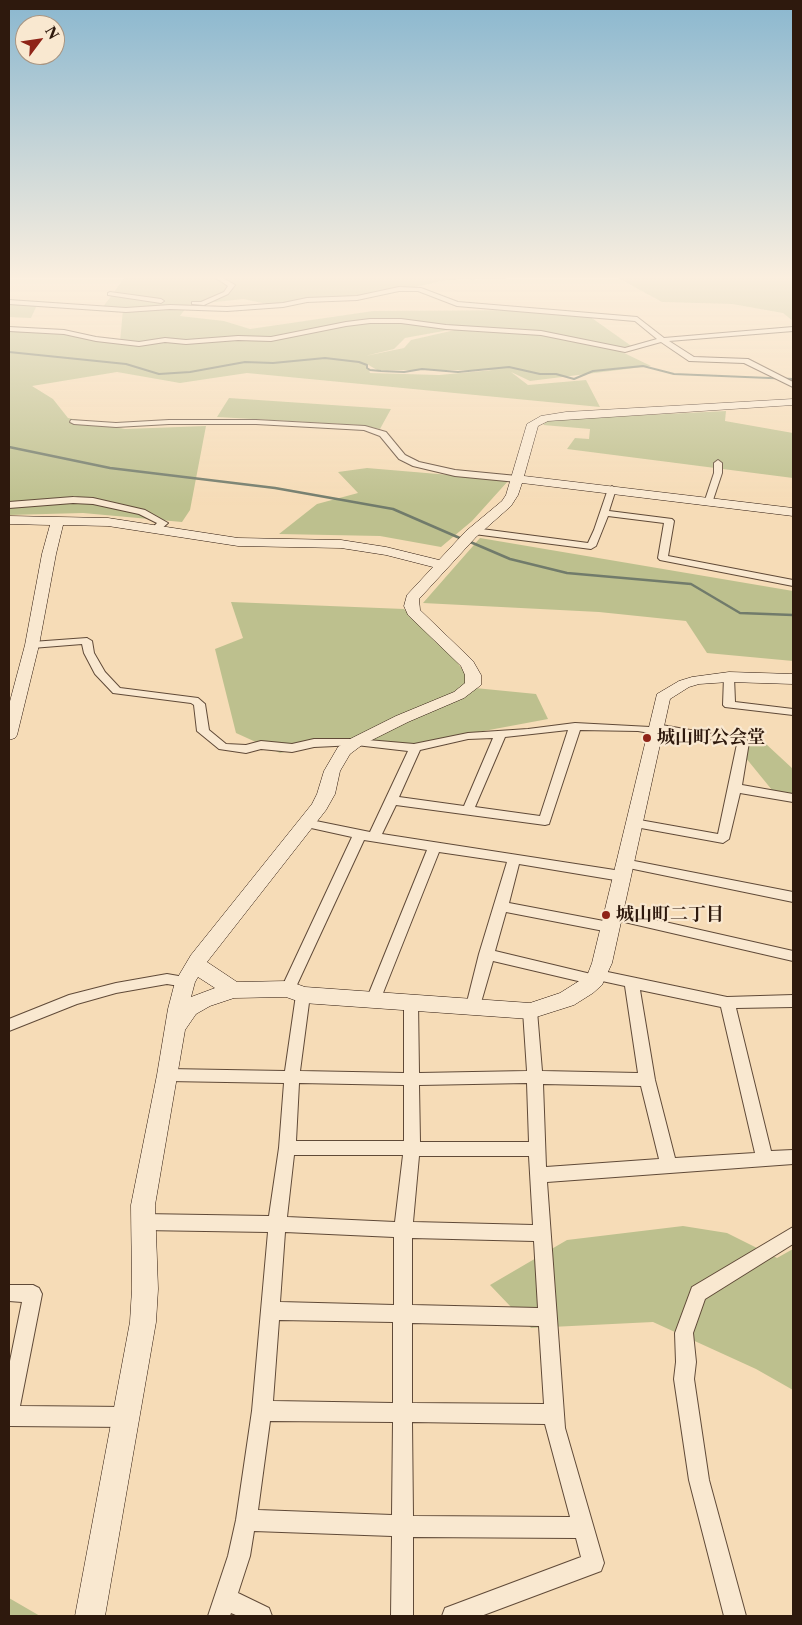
<!DOCTYPE html>
<meta charset="utf-8">
<style>
body{margin:0}
#map{position:relative;width:802px;height:1625px;overflow:hidden;background:#f6dcb7;font-family:"Libre Caslon Text",serif}
canvas{display:block}
.frame{position:absolute;inset:0;border:10px solid #2e190d;pointer-events:none}
.north{position:absolute;left:15px;top:15px;width:50px;height:50px;box-sizing:border-box;background:#f9e8d0;border:1px solid #a89582;border-radius:50%;rotate:59deg;font-size:14px;font-weight:700;line-height:20px;text-align:center;color:#2e190d}
.north::after{content:'';display:block;margin:auto;width:18px;height:22px;background:#8f2418;clip-path:polygon(50% 0,100% 100%,50% 72%,0 100%)}
</style>
<div id="map">
<canvas width="802" height="1625"></canvas>
<div class="frame"></div>
<div class="north">N</div>
</div>
<script>
const ctx = document.querySelector('canvas').getContext('2d');
ctx.lineJoin = 'round';
function fillPath(path, color) {
  ctx.fillStyle = color;
  ctx.fill(path, 'evenodd');
}
function toPath(rows) {
  const path = new Path2D();
  for (const r of rows) {
    path.moveTo(r[0], r[1]);
    for (let i = 2; i < r.length; i += 2) path.lineTo(r[i], r[i + 1]);
  }
  return path;
}
function trace(path, color, width, dash) {
  ctx.strokeStyle = color;
  ctx.lineWidth = width;
  ctx.lineCap = dash ? 'butt' : 'round';
  ctx.setLineDash(dash || []);
  ctx.stroke(path);
}
function drawText(font, color, halo, rows, align = 'center') {
  ctx.font = font + ' "Libre Caslon Text","Noto Serif JP",serif';
  ctx.lineWidth = 4.5;
  ctx.setLineDash([]);
  ctx.textBaseline = 'middle';
  ctx.strokeStyle = halo;
  ctx.fillStyle = color;
  for (const [text, x, y, turn = 0] of rows) {
    ctx.save();
    ctx.translate(x, y);
    ctx.rotate((+turn || 0) * Math.PI / 180);
    ctx.textAlign = isNaN(turn) ? turn : align;
    if (halo) ctx.strokeText(text, 0, 0);
    ctx.fillText(text, 0, 0);
    ctx.restore();
  }
}
fillPath(toPath([
 [124,278,521,278,447,280,368,297,267,304,243,299,188,305,180,316,224,321,250,329,373,311,542,310,589,316,637,350,580,339,618,350,651,366,530,381,511,372,528,385,586,380,600,407,247,373,180,383,117,372,32,386,53,399,68,418,125,429,206,426,190,510,182,522,83,513,9,515,9,329,64,332,120,342,123,309,103,307],
 [460,328,555,336,455,330,411,340,404,348,365,356,394,349,405,338],
 [367,364,377,370,493,370,439,375,370,373],
 [618,278,793,278,793,321,783,313,732,304,662,302],
 [9,301,37,305,31,318,9,317],
 [229,398,391,409,380,429,360,425,217,417],
 [726,411,725,421,793,433,793,478,567,449,575,438,589,439,590,429,543,425,548,420],
 [367,468,509,480,472,521,441,547,380,536,279,534,317,504,358,493,338,472],
 [480,538,793,591,793,661,707,653,686,621,599,612,423,603],
 [231,602,404,609,455,659,475,688,536,694,548,719,414,744,353,738,280,753,236,733,215,649,243,638],
 [752,742,766,744,793,769,793,795,772,790,741,752],
 [683,1226,727,1233,777,1258,793,1249,793,1390,756,1369,653,1322,531,1328,490,1285,567,1240],
 [9,1598,40,1616,9,1616]
]), '#bdc08e');
trace(toPath([
 [9,352,126,364,159,374,190,372,245,362,273,363,325,358,359,362,367,365,367,368,370,370,381,371,404,372,422,369,458,372,509,367,540,374,556,374,574,379,593,371,643,366,674,374,793,379]
]), '#717b6b', 2);
trace(toPath([
 [9,447,110,468,275,488,393,509,462,539],
 [468,541,510,559,567,573,691,584,740,613,793,615]
]), '#717b6b', 2.5);
const street = toPath([
 [216,278,223,278,235,285,228,294,204,305,192,304,192,302,201,302,224,292,228,286,216,278],
 [399,287,421,288,458,302,637,317,664,338,793,327,793,331,669,341,694,357,748,359,793,382,793,387,744,363,689,361,661,342,625,352,541,335,446,329,401,323,370,323,346,326,271,341,238,340,186,344,165,342,139,346,96,341,64,334,9,331,9,327,64,330,96,337,139,342,165,338,186,340,238,336,271,337,346,322,370,319,401,319,446,325,541,331,625,348,657,339,635,321,457,306,418,291,399,291,357,300,307,302,283,307,227,311,170,309,126,312,9,304,9,300,126,308,170,305,227,307,283,303,307,298,357,296,399,287],
 [110,292,161,299,164,301,161,303,108,295,108,293,110,292],
 [71,420,116,423,169,420,256,420,365,426,386,432,405,455,419,462,455,470,517,476,521,479,517,482,455,476,413,466,399,459,380,436,364,430,256,424,169,424,116,427,74,424,70,422,71,420],
 [718,460,722,463,722,473,713,500,706,502,705,500,714,473,714,463,718,460],
 [612,486,616,489,609,511,672,519,674,521,668,556,793,580,793,586,660,560,658,558,664,523,608,516,596,546,591,549,474,534,469,531,474,528,588,543,594,530,608,489,612,486],
 [73,497,93,498,145,510,168,523,160,530,154,530,152,528,157,523,139,514,93,504,73,503,9,508,9,502,73,497],
 [87,638,92,641,94,653,105,672,120,688,198,698,205,704,209,730,226,744,246,745,261,741,292,744,314,739,356,739,414,744,468,733,528,729,575,723,650,727,656,724,747,740,749,742,742,785,793,794,793,802,740,793,729,839,723,843,630,826,628,823,630,820,634,819,718,834,737,744,661,731,655,734,638,731,580,730,549,824,545,825,396,805,382,834,621,871,626,873,628,876,626,879,621,881,519,864,509,903,609,922,614,924,616,927,614,930,609,932,506,912,495,951,591,974,598,970,727,997,793,995,793,1007,736,1008,771,1151,793,1150,793,1164,547,1182,565,1428,604,1563,601,1571,481,1616,442,1616,445,1608,581,1557,576,1538,413,1537,413,1616,391,1616,392,1536,254,1531,250,1556,238,1593,269,1608,272,1616,238,1616,231,1613,230,1616,208,1616,228,1556,236,1520,252,1411,268,1232,142,1230,136,1227,133,1222,136,1217,142,1214,269,1216,279,1148,284,1083,168,1081,162,1079,160,1075,162,1071,168,1069,285,1071,296,995,298,991,303,989,308,991,310,995,300,1071,404,1073,404,1002,406,998,411,996,416,998,418,1002,419,1073,527,1071,523,1011,525,1007,530,1005,535,1007,537,1011,542,1071,638,1073,625,986,602,981,595,985,493,961,480,1006,478,1010,473,1012,468,1010,466,1006,479,954,507,862,439,852,381,998,379,1002,374,1004,369,1002,367,998,427,850,364,840,295,989,293,993,288,994,283,993,281,989,352,837,302,826,300,823,306,819,370,832,408,751,356,745,314,747,292,752,261,749,246,753,219,749,197,731,194,705,191,703,113,693,95,674,84,653,82,644,32,648,27,645,32,642,87,638],
 [568,730,540,816,475,807,505,737,568,730],
 [493,738,464,806,399,797,420,750,468,739,493,738],
 [640,990,721,1007,755,1153,675,1158,655,1080,640,990],
 [299,1083,404,1085,404,1141,296,1141,299,1083],
 [527,1083,529,1142,420,1142,419,1085,527,1083],
 [543,1084,641,1086,659,1159,546,1167,543,1084],
 [294,1155,403,1155,395,1222,287,1217,294,1155],
 [419,1156,529,1156,533,1225,413,1222,419,1156],
 [285,1232,394,1237,394,1305,280,1302,285,1232],
 [412,1238,534,1241,538,1308,412,1305,412,1238],
 [279,1320,393,1322,393,1403,273,1401,279,1320],
 [412,1323,539,1326,544,1404,412,1403,412,1323],
 [270,1421,393,1422,392,1515,258,1510,270,1421],
 [412,1422,545,1424,570,1517,413,1516,412,1422],
 [729,674,734,677,735,702,793,709,793,715,725,707,723,705,724,677,729,674],
 [624,859,793,892,793,902,619,866,617,863,619,860,624,859],
 [612,910,793,951,793,961,607,918,605,915,607,912,612,910],
 [167,974,190,978,192,982,190,986,185,987,167,984,116,993,77,1004,9,1031,9,1019,69,995,116,983,167,974],
 [793,1227,793,1244,705,1299,693,1333,696,1362,694,1379,709,1480,746,1616,724,1616,689,1480,674,1379,676,1362,675,1333,692,1287,793,1227],
 [9,1285,33,1285,39,1288,42,1294,20,1406,126,1407,133,1410,136,1417,133,1424,126,1427,9,1426,9,1366,22,1302,9,1301,9,1285]
]);
const secondary = toPath([
 [793,399,793,405,548,421,538,426,524,476,793,508,793,516,522,483,518,495,511,506,476,537,419,599,420,610,473,661,481,675,481,685,464,698,408,722,362,745,350,754,340,771,335,794,326,810,207,962,237,982,288,981,305,987,530,1003,560,993,587,976,592,963,657,694,679,681,692,677,729,672,793,674,793,684,729,682,699,684,689,687,670,699,612,963,602,985,593,993,574,1005,530,1019,303,1003,286,997,234,998,210,1006,196,1014,185,1030,155,1205,158,1289,156,1322,105,1616,75,1616,130,1322,132,1289,131,1205,157,1075,168,1009,175,982,191,955,312,804,317,794,324,771,338,747,350,739,396,716,454,692,465,683,465,675,461,666,408,615,404,606,407,595,433,567,386,555,341,548,238,546,108,526,63,525,56,554,39,645,17,735,15,738,9,740,9,705,25,645,42,554,50,525,9,524,9,516,108,518,238,538,341,540,386,547,439,560,466,531,502,501,506,495,527,424,541,416,566,412,793,399],
 [198,977,215,988,191,997,195,982,198,977]
]);
trace(street, '#604a38', 2);
trace(secondary, '#2e190d', 1);
fillPath(street, '#f9e8d0');
fillPath(secondary, '#f9e8d0');
const sky = ctx.createLinearGradient(0, 0, 0, 505);
sky.addColorStop(0, '#8ab7cf');
sky.addColorStop(0.55, '#fbefdf');
sky.addColorStop(1, '#fbefdf00');
ctx.fillStyle = sky;
ctx.fillRect(0, 0, 802, 505);
for (const [x, y, r, color] of [
 [647,738,5,"#8f2418"],
 [606,915,5,"#8f2418"]
]) {
  const dot = new Path2D();
  dot.arc(x, y, r, 0, 2 * Math.PI);
  ctx.fillStyle = color;
  ctx.fill(dot);
  trace(dot, '#f9e8d0', 2);
}
drawText('bold 18px', '#2e190d', '#f9e8d0', [
 ["城山町公会堂",657,738],
 ["城山町二丁目",616,915]
], 'left');
</script>
